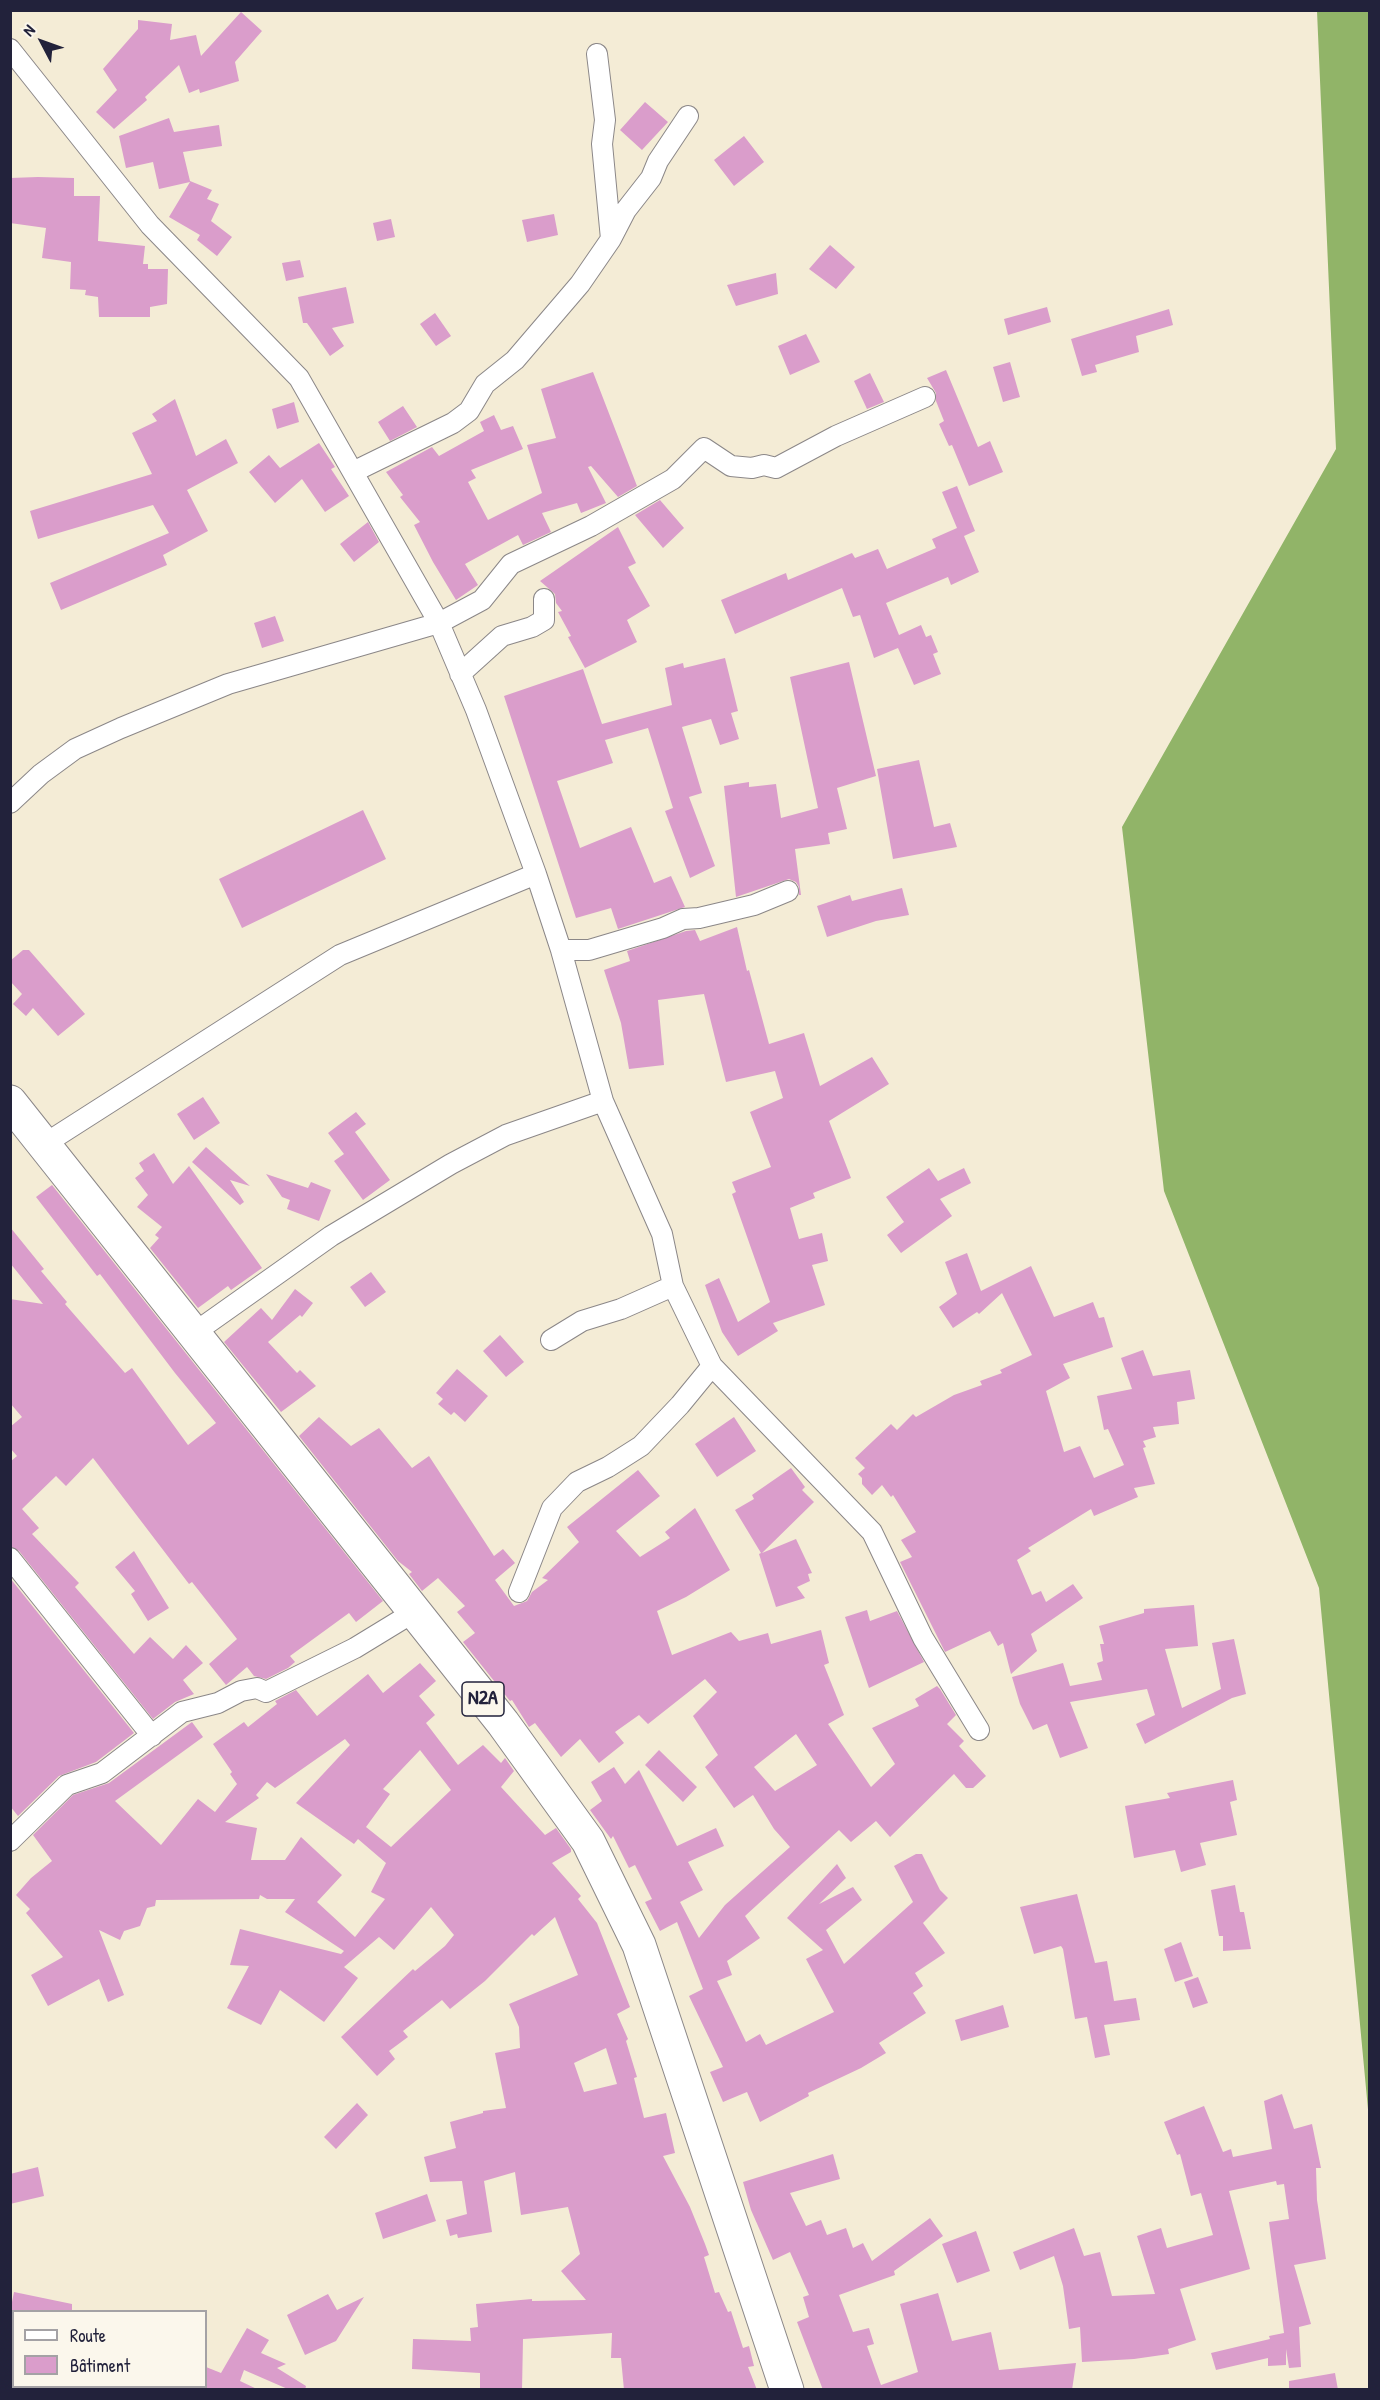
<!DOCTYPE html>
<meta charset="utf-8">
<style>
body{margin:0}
#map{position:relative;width:1380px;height:2400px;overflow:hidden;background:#f4ecd6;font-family:"Patrick Hand",sans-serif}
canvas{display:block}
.frame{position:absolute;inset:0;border:12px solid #22223b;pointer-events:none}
.legend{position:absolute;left:12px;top:2310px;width:195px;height:78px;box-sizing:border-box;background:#fbf7ec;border:2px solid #a4a2a5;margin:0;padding:8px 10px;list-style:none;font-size:18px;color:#22223b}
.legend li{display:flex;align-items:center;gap:12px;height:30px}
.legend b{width:30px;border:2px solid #a4a2a5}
.north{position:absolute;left:12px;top:12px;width:60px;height:60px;-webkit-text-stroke:4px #fbf7ec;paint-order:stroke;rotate:311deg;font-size:16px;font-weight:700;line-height:24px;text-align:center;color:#22223b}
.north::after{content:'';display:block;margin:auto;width:21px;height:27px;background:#22223b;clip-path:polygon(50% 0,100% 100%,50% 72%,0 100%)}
</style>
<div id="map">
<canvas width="1380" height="2400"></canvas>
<div class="frame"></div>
<ul class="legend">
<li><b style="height:8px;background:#fff"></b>Route</li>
<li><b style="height:16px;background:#da9dcb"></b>Bâtiment</li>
</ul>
<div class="north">N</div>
</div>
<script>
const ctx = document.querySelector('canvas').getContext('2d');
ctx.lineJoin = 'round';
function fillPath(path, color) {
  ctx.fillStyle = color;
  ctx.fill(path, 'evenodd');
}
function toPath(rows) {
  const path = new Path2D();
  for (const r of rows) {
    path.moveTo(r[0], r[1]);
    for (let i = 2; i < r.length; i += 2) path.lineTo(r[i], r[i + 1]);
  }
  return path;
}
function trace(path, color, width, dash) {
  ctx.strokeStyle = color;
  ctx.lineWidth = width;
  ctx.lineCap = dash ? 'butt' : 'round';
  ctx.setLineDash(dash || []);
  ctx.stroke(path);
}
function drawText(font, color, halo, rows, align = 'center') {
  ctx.font = font + ' "Patrick Hand",sans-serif';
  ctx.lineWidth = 5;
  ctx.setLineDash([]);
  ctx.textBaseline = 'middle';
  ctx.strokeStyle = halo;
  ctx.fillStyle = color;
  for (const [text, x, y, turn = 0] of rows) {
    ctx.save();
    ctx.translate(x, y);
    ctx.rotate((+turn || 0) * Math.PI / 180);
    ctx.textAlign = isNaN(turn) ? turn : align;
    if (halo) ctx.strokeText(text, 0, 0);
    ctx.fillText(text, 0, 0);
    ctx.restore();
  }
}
fillPath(toPath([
 [1317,11,1370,11,1369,2120,1319,1588,1164,1191,1122,827,1336,449]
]), '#91b468');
fillPath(toPath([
 [241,12,262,31,235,62,239,81,200,93,199,89,189,93,179,65,145,97,147,100,114,129,96,112,117,90,103,69,138,29,138,20,172,24,170,40,196,35,201,56],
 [645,102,668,122,642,150,620,130],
 [169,118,174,132,219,125,222,146,183,152,190,181,212,190,207,199,219,204,211,221,232,237,217,256,197,240,200,235,169,217,190,182,159,189,153,162,126,168,119,136],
 [744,136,764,162,734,186,714,160],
 [38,177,74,178,74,196,100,196,98,241,145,246,143,264,148,264,148,269,168,269,167,304,150,307,150,317,99,317,98,297,85,295,86,290,70,289,71,262,42,258,46,228,10,223,10,178],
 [554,214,558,235,527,242,522,220],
 [391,219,395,237,377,241,373,223],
 [830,245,855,267,836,289,809,269],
 [300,260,304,277,286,281,282,263],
 [776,273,778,294,736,306,727,285],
 [346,287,354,323,332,328,344,346,330,356,307,323,303,323,298,297],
 [1047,307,1051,322,1008,335,1004,319],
 [1169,309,1173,325,1136,336,1139,352,1095,365,1097,372,1082,376,1071,339],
 [435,313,451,336,436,346,420,324],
 [806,334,820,362,790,375,778,346],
 [1010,362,1020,397,1003,402,993,367],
 [946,370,978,447,990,441,1003,472,969,486,952,445,949,446,939,424,944,421,936,401,936,393,927,378],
 [593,372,637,486,618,497,591,466,588,467,606,503,581,513,577,503,542,513,551,532,523,545,518,535,465,564,478,585,456,600,433,562,414,525,420,522,400,497,403,495,386,472,432,447,439,456,484,431,480,422,494,415,501,430,513,426,523,449,471,470,476,478,468,482,488,520,542,493,527,445,556,438,541,389],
 [870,373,884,402,867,409,854,381],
 [175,399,196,456,226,439,238,463,187,490,208,531,163,555,167,565,61,610,50,583,169,533,153,505,38,539,30,511,152,474,132,433,157,421,152,414],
 [294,402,299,422,277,429,272,409],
 [403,406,417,427,390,441,378,422],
 [319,443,335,467,331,469,349,496,325,512,302,479,275,503,249,472,269,455,280,468],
 [957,486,975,531,964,536,979,572,951,585,948,577,886,603,899,635,921,625,926,637,931,635,938,652,933,654,941,674,914,685,898,648,874,658,860,615,853,617,842,588,735,634,721,600,786,573,788,580,852,553,855,558,878,549,887,569,936,548,932,539,957,528,942,492],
 [660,500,684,528,663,548,635,515],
 [368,522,379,542,354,562,340,544],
 [618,527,636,563,628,567,650,606,627,620,637,642,585,668,568,637,571,636,558,612,562,611,556,603,555,594,540,581],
 [275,616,284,641,262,648,254,623],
 [725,658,738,711,731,713,739,739,720,745,711,719,682,727,702,793,689,797,715,866,690,878,665,811,673,808,648,728,605,740,613,763,557,781,580,848,631,827,654,883,671,876,685,907,618,929,611,908,576,918,504,696,583,669,602,724,672,705,665,668,683,663,684,668],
 [849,662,876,776,837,788,847,829,828,833,830,844,795,849,801,895,799,895,799,887,796,882,789,879,736,897,724,786,749,782,749,787,776,784,781,818,818,808,790,677],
 [919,760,934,827,950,823,957,847,893,859,877,769],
 [363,810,386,859,242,928,219,879],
 [902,888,909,915,876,921,827,937,817,906,850,895,852,901],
 [737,927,747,971,749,970,769,1044,804,1033,820,1086,872,1057,889,1084,829,1121,851,1178,813,1193,815,1198,790,1208,799,1239,822,1233,828,1261,812,1265,825,1305,773,1323,778,1331,738,1356,722,1332,705,1285,719,1278,738,1322,770,1302,732,1194,736,1192,732,1182,771,1167,750,1112,783,1098,775,1071,726,1082,704,994,658,1000,664,1065,629,1069,621,1023,604,970,630,961,627,951,686,931,695,930,700,941],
 [23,950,29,950,85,1014,58,1036,33,1008,26,1016,13,1004,22,994,10,981,10,961],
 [203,1097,220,1123,194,1140,177,1114],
 [356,1112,366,1124,355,1132,390,1180,363,1200,334,1161,344,1154,328,1133],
 [206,1147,250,1186,230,1180,244,1202,240,1205,192,1162],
 [154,1153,173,1184,189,1166,262,1268,231,1290,228,1286,198,1308,150,1248,159,1238,155,1235,162,1227,137,1207,148,1195,135,1178,144,1171,139,1163],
 [929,1168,938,1181,964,1168,971,1183,940,1199,952,1216,901,1253,887,1235,904,1222,886,1197],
 [266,1174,308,1188,311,1182,331,1190,319,1221,287,1209,290,1200,282,1197],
 [52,1185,383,1601,356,1622,349,1613,290,1656,295,1662,288,1668,266,1679,254,1676,247,1667,226,1685,209,1664,237,1639,192,1582,189,1584,93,1458,66,1486,56,1476,22,1509,39,1528,32,1534,79,1583,75,1587,134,1654,150,1637,173,1659,186,1645,203,1663,183,1680,194,1694,175,1702,153,1719,19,1551,10,1546,10,1462,17,1456,10,1448,10,1427,22,1417,10,1403,10,1299,43,1304,10,1263,10,1227,44,1269,41,1271,67,1302,65,1304,125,1373,132,1368,188,1445,216,1423,175,1373,100,1274,97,1276,36,1197],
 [967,1253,981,1291,1031,1266,1054,1317,1093,1302,1099,1318,1104,1317,1113,1347,1063,1364,1070,1378,1046,1391,1064,1452,1080,1446,1094,1478,1124,1465,1108,1429,1104,1430,1097,1396,1132,1389,1121,1358,1143,1350,1153,1376,1190,1370,1195,1399,1177,1402,1179,1424,1153,1427,1156,1437,1143,1441,1146,1447,1143,1448,1155,1484,1134,1488,1138,1497,1094,1516,1091,1509,1028,1548,1031,1551,1017,1560,1032,1595,1041,1591,1046,1602,1073,1584,1083,1598,1031,1634,1037,1651,1011,1674,1003,1643,998,1646,990,1631,945,1652,900,1562,912,1557,901,1540,916,1532,893,1495,891,1497,882,1485,872,1495,862,1484,862,1478,858,1474,865,1468,855,1458,891,1424,897,1430,913,1414,916,1417,954,1395,982,1385,980,1381,1002,1373,1000,1370,1032,1355,1002,1293,979,1314,977,1312,953,1328,939,1307,957,1294,945,1262],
 [371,1272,386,1292,365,1307,350,1287],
 [295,1289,313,1303,302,1317,300,1315,268,1342,297,1373,300,1370,316,1386,281,1412,224,1342,261,1308,272,1320],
 [500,1335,524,1362,506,1377,483,1351],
 [457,1369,488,1396,465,1422,454,1412,451,1415,438,1404,443,1399,436,1393],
 [319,1417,351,1446,379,1428,412,1468,429,1456,494,1556,503,1549,515,1563,495,1580,514,1606,527,1601,532,1592,548,1580,542,1578,579,1542,567,1527,638,1470,660,1496,616,1531,640,1557,670,1538,665,1532,695,1508,730,1570,686,1597,657,1611,672,1655,731,1632,739,1641,768,1633,771,1644,821,1630,829,1663,824,1665,844,1715,828,1724,871,1787,895,1764,872,1728,919,1706,915,1699,937,1686,940,1689,956,1715,947,1724,964,1741,959,1746,986,1776,973,1788,966,1788,954,1774,890,1837,876,1821,851,1842,839,1830,745,1916,760,1938,727,1961,732,1975,717,1981,746,2042,760,2034,766,2045,834,2012,806,1959,823,1950,787,1918,837,1864,846,1878,819,1904,853,1887,862,1900,826,1930,844,1964,913,1902,894,1866,916,1854,922,1854,940,1890,948,1898,923,1923,945,1953,915,1973,923,1986,913,1993,926,2013,879,2043,886,2053,861,2068,808,2093,809,2096,760,2122,747,2092,723,2102,710,2072,723,2067,689,1996,703,1989,677,1922,660,1931,645,1902,652,1899,635,1865,629,1868,613,1836,611,1839,590,1810,602,1801,591,1782,614,1767,625,1784,639,1770,677,1846,716,1828,724,1846,688,1862,703,1890,680,1902,699,1938,725,1905,790,1847,774,1829,753,1795,734,1808,705,1767,718,1755,693,1716,717,1692,705,1679,648,1724,639,1715,615,1732,624,1743,599,1763,580,1739,561,1757,535,1723,529,1727,512,1700,510,1701,463,1642,475,1633,457,1612,465,1606,438,1578,422,1591,409,1574,412,1572,398,1561,299,1436],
 [796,1734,817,1765,775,1791,754,1767],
 [734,1417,756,1451,717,1477,695,1444],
 [791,1468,805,1487,802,1490,814,1502,762,1553,796,1539,812,1573,808,1574,810,1581,797,1587,805,1598,776,1607,759,1554,761,1553,735,1510,754,1499,752,1495],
 [134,1551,169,1608,148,1621,131,1594,135,1591,115,1567],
 [10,1578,134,1733,96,1762,59,1776,18,1816,10,1806],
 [1194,1605,1198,1646,1165,1649,1182,1708,1221,1689,1212,1643,1234,1639,1246,1694,1232,1698,1145,1744,1136,1724,1155,1715,1147,1689,1070,1702,1088,1748,1060,1758,1047,1724,1033,1730,1020,1704,1012,1677,1063,1663,1070,1686,1102,1680,1097,1663,1103,1661,1100,1644,1104,1644,1099,1626,1144,1613,1144,1609],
 [867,1610,870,1621,897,1611,924,1662,869,1688,845,1617],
 [420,1663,436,1681,419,1696,435,1715,426,1723,458,1765,483,1745,501,1763,505,1758,514,1771,501,1787,545,1835,556,1828,571,1849,571,1852,552,1863,581,1896,578,1899,597,1923,630,2007,617,2014,628,2039,626,2041,637,2077,634,2078,644,2118,666,2113,675,2153,663,2156,690,2207,705,2244,709,2255,704,2257,715,2293,719,2292,728,2312,731,2311,743,2348,749,2346,754,2366,748,2367,757,2390,624,2390,621,2358,611,2358,612,2333,523,2339,522,2390,480,2390,480,2373,412,2369,413,2339,471,2341,470,2328,478,2327,476,2304,532,2299,532,2301,586,2300,561,2271,580,2254,568,2207,521,2215,515,2172,484,2181,492,2232,458,2238,457,2234,450,2236,446,2220,467,2214,462,2181,430,2182,424,2157,456,2148,450,2122,483,2113,483,2111,506,2108,495,2053,520,2048,519,2027,509,2004,578,1975,555,1917,534,1936,532,1934,485,1981,450,2009,442,2000,403,2031,408,2037,389,2051,395,2059,377,2076,341,2037,413,1969,415,1971,445,1946,454,1935,431,1907,394,1950,379,1937,344,1967,358,1978,324,2022,280,1990,261,2025,227,2008,249,1966,230,1965,240,1929,341,1954,344,1951,285,1912,295,1899,267,1899,260,1895,259,1899,156,1900,155,1906,147,1908,140,1926,124,1931,120,1940,99,1930,124,1995,108,2002,99,1979,48,2006,31,1975,63,1957,26,1913,30,1909,16,1895,31,1878,52,1861,33,1835,73,1795,109,1783,192,1722,203,1737,115,1801,161,1845,198,1799,215,1812,237,1784,230,1774,232,1772,213,1744,244,1722,248,1727,277,1704,275,1701,296,1690,317,1716,368,1674,383,1693],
 [345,1739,350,1745,296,1803,354,1844,358,1839,386,1863,371,1892,385,1899,355,1937,317,1902,342,1875,301,1837,285,1860,251,1860,257,1828,225,1822,259,1798,256,1795,267,1782,275,1788],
 [420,1750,451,1790,391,1847,366,1827,390,1794,383,1789],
 [606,2048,617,2084,584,2092,574,2063],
 [659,1750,697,1787,683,1802,645,1765],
 [1233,1780,1237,1800,1230,1802,1237,1835,1200,1843,1206,1865,1181,1872,1175,1850,1134,1858,1125,1806,1170,1798,1167,1793],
 [1235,1885,1240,1912,1244,1912,1251,1949,1223,1951,1223,1936,1219,1936,1211,1890],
 [1077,1894,1095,1963,1107,1961,1114,2001,1136,1998,1140,2020,1104,2025,1110,2055,1095,2058,1087,2017,1075,2019,1063,1949,1061,1946,1034,1954,1020,1907],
 [1181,1942,1193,1976,1175,1982,1164,1949],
 [1198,1977,1208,2003,1193,2008,1184,1982],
 [1003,2005,1009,2027,961,2041,955,2020],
 [1282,2094,1294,2129,1312,2124,1321,2168,1316,2168,1317,2200,1326,2259,1294,2265,1311,2324,1299,2327,1301,2367,1289,2368,1286,2349,1286,2365,1268,2366,1268,2358,1216,2370,1211,2353,1270,2339,1269,2336,1284,2333,1269,2222,1289,2219,1284,2184,1277,2185,1276,2181,1229,2191,1250,2269,1180,2289,1196,2340,1168,2349,1169,2354,1134,2359,1082,2362,1080,2327,1069,2329,1063,2286,1054,2256,1020,2270,1013,2252,1074,2228,1084,2256,1100,2252,1112,2296,1155,2294,1137,2236,1161,2228,1167,2248,1213,2235,1201,2193,1191,2196,1180,2154,1177,2155,1164,2122,1204,2106,1223,2152,1231,2149,1233,2157,1272,2149,1264,2101],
 [357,2103,368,2115,336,2149,324,2137],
 [833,2154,840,2179,790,2193,806,2226,821,2220,827,2235,846,2228,853,2248,863,2243,872,2261,930,2218,943,2236,894,2271,895,2275,839,2295,853,2332,869,2328,874,2344,867,2346,881,2385,918,2372,900,2304,938,2293,952,2341,991,2332,999,2370,1076,2363,1072,2390,823,2390,797,2322,809,2317,803,2297,809,2295,790,2252,773,2260,751,2210,743,2182],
 [38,2167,44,2196,10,2204,10,2174],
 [427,2194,436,2221,383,2239,375,2213],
 [976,2231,990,2271,957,2283,942,2244],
 [14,2292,72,2304,72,2312,10,2312],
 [328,2294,337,2310,364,2297,336,2341,305,2355,287,2315],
 [247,2328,269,2340,261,2353,286,2364,277,2368,306,2386,305,2390,290,2390,244,2370,240,2381,259,2390,206,2390,206,2367,221,2373],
 [1335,2373,1338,2390,1289,2390,1289,2381]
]), '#da9dcb');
const street = toPath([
 [10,49,150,225,299,378,439,623,476,710,536,874,561,950,603,1101,662,1234,673,1286,712,1366,872,1532,923,1638,979,1730],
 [597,54,605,120,602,144,611,239],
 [353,472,453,423,469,411,485,384,515,360,580,284,611,239,626,210,651,178,658,161,688,116],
 [460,674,502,636,532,627,544,620,544,599],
 [10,803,41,774,75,749,121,728,228,684,439,623,482,600,511,564,591,526,673,479,704,448,731,466,752,468,764,465,776,468,836,436,925,397],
 [561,950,589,950,663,928,683,919,699,918,754,905,788,891],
 [43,1145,340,955,536,874],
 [194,1333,331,1236,451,1164,506,1135,603,1101],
 [551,1340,582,1321,621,1309,673,1286],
 [10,1558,152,1736],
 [519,1592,552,1508,577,1482,608,1467,641,1446,680,1405,712,1366],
 [10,1841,67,1785,102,1773,182,1712,218,1703,241,1691,257,1688,266,1692,355,1648,414,1612],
 [176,2386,184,2390]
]);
const highway = toPath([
 [10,1102,503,1723,588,1841,639,1945,787,2390]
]);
trace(street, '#8b8788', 22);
trace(highway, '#8b8788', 35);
trace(street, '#fff', 20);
trace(highway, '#fff', 33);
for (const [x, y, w] of [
 [483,1699,42]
]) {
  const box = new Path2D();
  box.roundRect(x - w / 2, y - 17, w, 34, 4.5);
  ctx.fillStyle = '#fbf7ec';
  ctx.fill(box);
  trace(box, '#22223b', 1.5);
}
drawText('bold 20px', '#22223b', null, [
 ["N2A",483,1699]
]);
</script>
